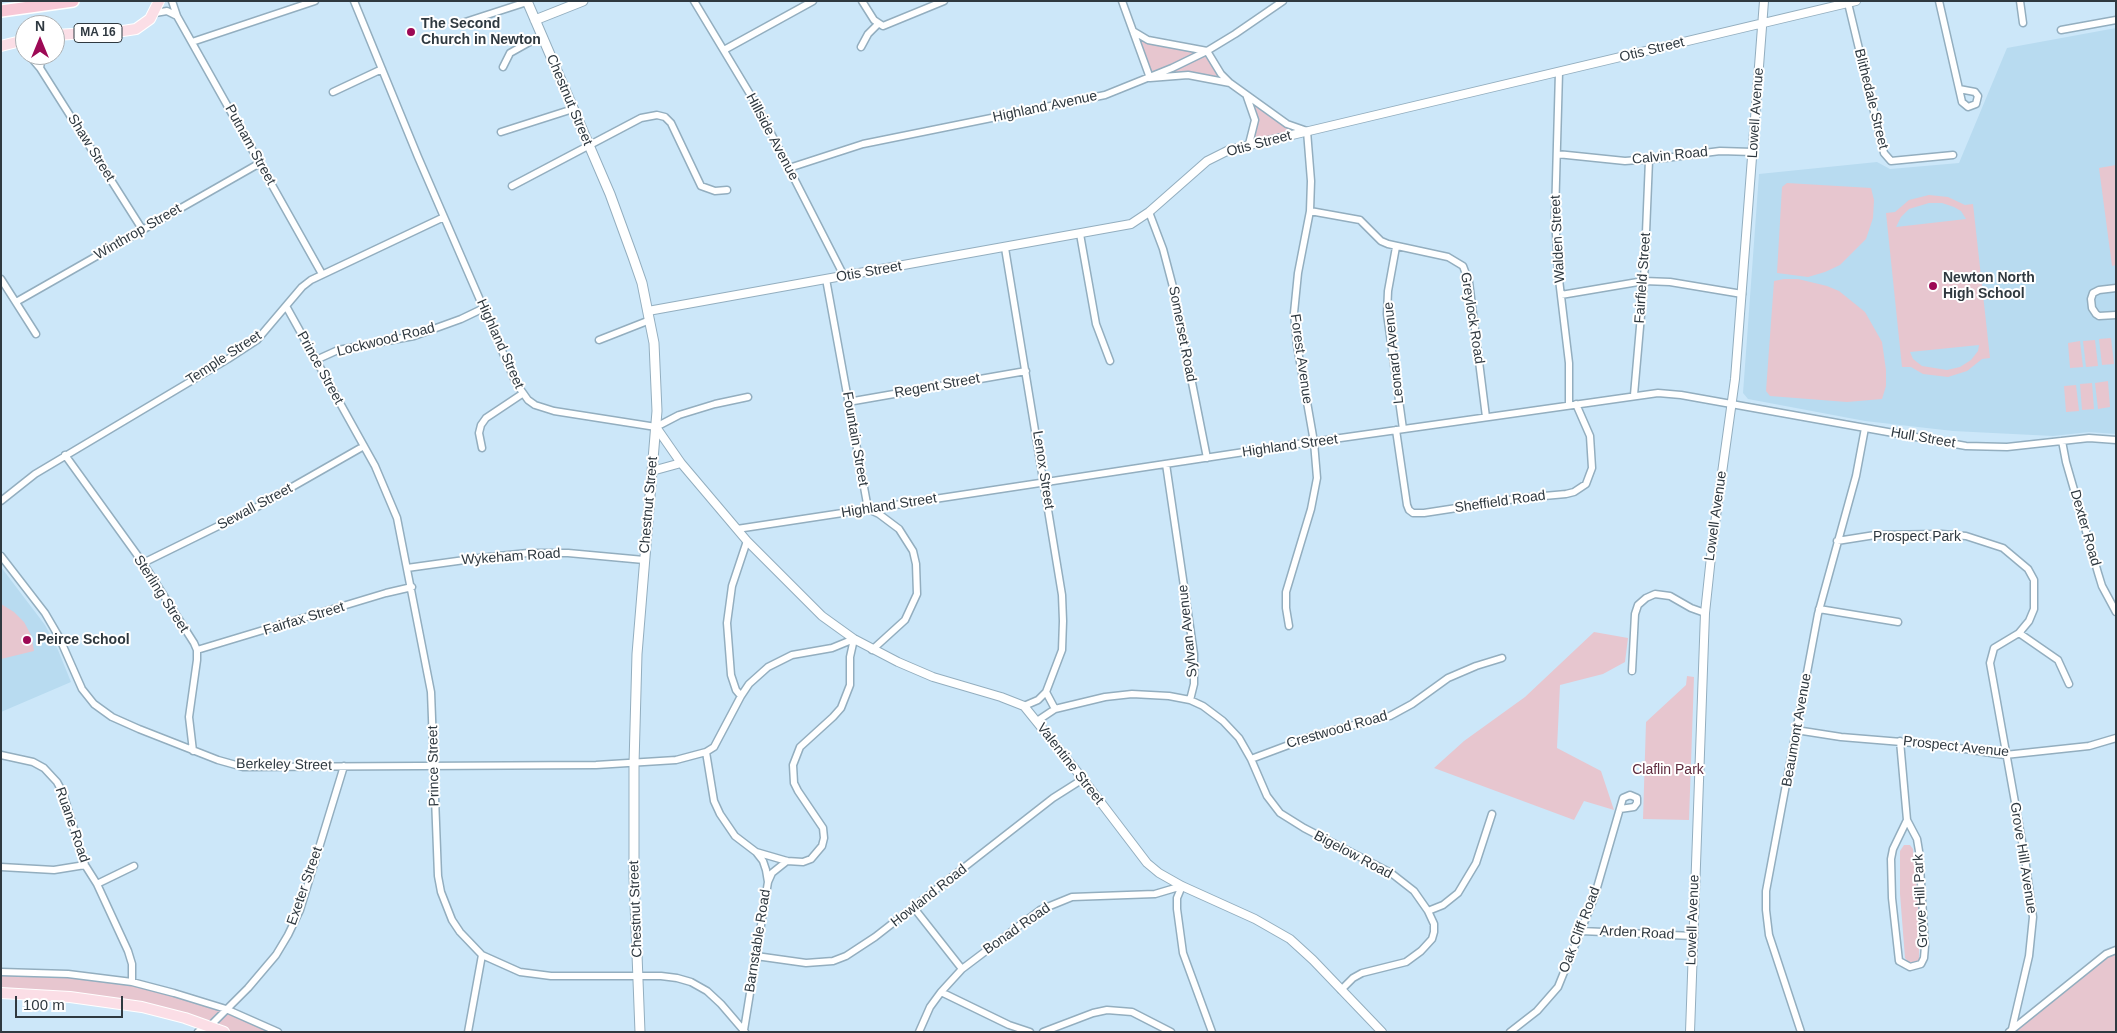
<!DOCTYPE html>
<style>
body{margin:0}
#map{position:relative;width:2117px;height:1033px;overflow:hidden;background:#cce7f9;font-family:Arial,sans-serif}
canvas{display:block}
.frame{position:absolute;inset:0;border:2px solid #2f3940;pointer-events:none}
.north{position:absolute;left:15px;top:15px;width:50px;height:50px;box-sizing:border-box;background:#fff;border:1px solid #acb0b3;border-radius:50%;rotate:0deg;font-size:14px;font-weight:700;line-height:20px;text-align:center;color:#2f3940}
.north::after{content:'';display:block;margin:auto;width:18px;height:22px;background:#9d0955;clip-path:polygon(50% 0,100% 100%,50% 72%,0 100%)}
.scale{position:absolute;left:15px;top:996px;width:108px;height:22px;box-sizing:border-box;border:2px solid #2f3940;border-top:0;padding-left:6px;font-size:15px;line-height:18px;white-space:nowrap;color:#2f3940;-webkit-text-stroke:4px #fff;paint-order:stroke}
</style>
<div id="map">
<canvas width="2117" height="1033"></canvas>
<div class="frame"></div>
<div class="north">N</div>
<div class="scale">100 m</div>
</div>
<script>
const ctx = document.querySelector('canvas').getContext('2d');
ctx.lineJoin = 'round';
function fillPath(path, color) {
  ctx.fillStyle = color;
  ctx.fill(path, 'evenodd');
}
function toPath(rows) {
  const path = new Path2D();
  for (const r of rows) {
    path.moveTo(r[0], r[1]);
    for (let i = 2; i < r.length; i += 2) path.lineTo(r[i], r[i + 1]);
  }
  return path;
}
function trace(path, color, width, dash) {
  ctx.strokeStyle = color;
  ctx.lineWidth = width;
  ctx.lineCap = dash ? 'butt' : 'round';
  ctx.setLineDash(dash || []);
  ctx.stroke(path);
}
function drawText(font, color, halo, rows, align = 'center') {
  ctx.font = font + ' Arial,sans-serif';
  ctx.lineWidth = 4;
  ctx.setLineDash([]);
  ctx.textBaseline = 'middle';
  ctx.strokeStyle = halo;
  ctx.fillStyle = color;
  for (const [text, x, y, turn = 0] of rows) {
    ctx.save();
    ctx.translate(x, y);
    ctx.rotate((+turn || 0) * Math.PI / 180);
    ctx.textAlign = isNaN(turn) ? turn : align;
    if (halo) ctx.strokeText(text, 0, 0);
    ctx.fillText(text, 0, 0);
    ctx.restore();
  }
}
fillPath(toPath([
 [2116,28,2116,434,2089,432,2053,436,1953,431,1865,421,1748,399,1743,393,1759,174,1877,162,1890,169,1959,163,2007,48],
 [1,567,45,625,58,650,71,682,1,712]
]), '#b8dbf0');
fillPath(toPath([
 [1132,31,1139,36,1207,51,1230,83,1203,77,1150,78],
 [1246,95,1287,124,1307,131,1249,144,1255,120],
 [2116,165,2116,265,2112,266,2099,168],
 [1787,183,1871,188,1874,200,1873,218,1866,239,1840,265,1825,272,1808,277,1777,273,1782,187],
 [1929,195,1948,197,1965,205,1973,204,1990,358,1982,359,1967,371,1948,377,1923,374,1911,367,1902,367,1886,213,1895,212,1909,200],
 [1929,203,1942,203,1954,207,1961,211,1966,219,1896,227,1901,217,1909,209],
 [1979,345,1978,351,1971,360,1960,367,1947,370,1922,366,1913,359,1910,352],
 [1784,279,1798,279,1827,286,1839,291,1865,312,1882,342,1886,370,1886,386,1882,399,1847,402,1770,396,1766,391,1774,281],
 [2111,338,2114,364,2102,365,2099,339],
 [2095,340,2098,366,2086,367,2083,341],
 [2080,341,2083,367,2070,368,2068,343],
 [2108,381,2110,407,2098,409,2095,383],
 [2092,383,2094,409,2082,410,2080,384],
 [2076,385,2079,411,2066,412,2064,386],
 [1,604,14,612,24,622,31,635,34,651,1,659],
 [1594,632,1628,638,1625,662,1603,674,1560,685,1557,748,1601,771,1614,810,1584,801,1574,820,1434,768,1464,741,1525,697],
 [1687,676,1694,677,1689,820,1643,819,1646,722,1686,685],
 [1904,845,1910,845,1913,849,1920,916,1919,959,1917,963,1910,964,1905,958,1900,894,1900,851],
 [2116,950,2116,1032,2009,1032],
 [1,972,103,978,174,993,278,1032,224,1032,142,1007,1,993]
]), '#e7c6cf');
const minor = toPath([
 [172,1,177,16,322,274],
 [354,1,418,157,516,383,528,400,535,405,554,411,656,427,679,415,715,404,748,397],
 [694,1,756,104,844,276],
 [862,1,874,20,883,26,944,1],
 [1122,1,1150,78,1188,75,1230,83,1287,124,1307,131,1311,181,1310,211,1298,273,1294,313,1297,345,1314,442,1317,478,1311,509,1286,592,1286,608,1289,626],
 [1939,1,1962,102,1968,107,1976,104,1978,96,1975,92,1959,89],
 [2020,1,2023,23],
 [1848,3,1884,153,1891,161,1953,155],
 [155,13,167,11,177,16],
 [459,24,527,2],
 [2061,30,2116,20],
 [1133,31,1148,40,1207,51,1221,74,1229,82],
 [17,41,25,50],
 [192,42,315,1],
 [861,47,868,34,878,24],
 [724,50,813,1],
 [29,55,40,68,142,229],
 [503,67,510,53,542,35],
 [40,68,42,55],
 [1559,72,1555,216,1558,271,1569,363,1569,405],
 [333,92,382,69],
 [1247,97,1255,120,1249,144],
 [501,132,573,109],
 [1557,154,1625,161,1665,158,1720,151,1753,152],
 [789,168,863,144,1105,95,1172,68,1207,51,1235,34,1283,1],
 [512,186,641,118,657,115,665,117,671,123,701,186,715,191,727,190],
 [1310,211,1360,220,1381,241,1388,244,1448,257,1463,266,1469,282,1486,417],
 [1149,212,1163,249,1173,287,1207,458],
 [1080,234,1096,324,1110,361],
 [1396,247,1388,291,1387,314,1403,429],
 [1005,248,1062,595,1063,621,1062,650,1046,692,1055,709],
 [1,279,36,334],
 [826,279,868,509,879,514,899,529,913,551,916,564,917,594,905,620,872,650],
 [2116,288,2099,290,2093,293,2091,299,2092,308,2096,314,2099,316,2116,315],
 [1561,295,1644,281,1670,282,1742,294],
 [16,302,260,163],
 [286,306,375,466,397,518,431,692,438,876,441,892,452,920,460,932,482,955,520,972,551,976,661,976,677,978,691,982,707,991,721,1004,745,1032],
 [599,340,650,320],
 [316,360,338,350,414,336,461,319,484,308],
 [1634,395,1644,281,1649,160],
 [848,402,1026,371],
 [1396,430,1407,505,1409,510,1413,513,1424,513,1522,498,1566,494,1574,492,1586,484,1592,468,1590,436,1576,404],
 [2062,441,2066,462,2098,573,2102,586,2116,612],
 [482,448,479,433,481,425,486,418,522,394],
 [65,455,143,563,194,643,197,650,197,660,189,717,193,751],
 [1,501,35,474,228,359,257,340,302,287,311,280,444,217],
 [737,529,1277,447,1658,393,1681,395,1966,446,2007,447,2089,438,2116,440],
 [1837,541,1875,535,1941,534,1966,536,2003,548,2028,569,2034,580,2034,609,2029,621,2019,633,1994,648,1990,663,2025,858,2033,917,2029,956,2012,1029],
 [1,556,45,613,59,637,82,689,94,704,112,717,139,729,218,760,243,767,596,765,676,760,706,752,714,747,741,696,749,684,768,667,792,655,832,648,854,639],
 [143,563,257,507,364,446],
 [407,568,479,558,528,553,568,553,644,560],
 [1819,609,1898,622],
 [2019,633,2058,660,2069,684],
 [197,650,386,593,412,587],
 [1632,671,1635,614,1638,605,1646,598,1655,594,1670,596,1691,608,1705,613],
 [741,696,736,690,731,675,727,623,732,586,747,541],
 [1190,700,1203,706,1223,721,1239,738,1251,759,1267,796,1280,813,1304,828,1391,873,1414,891,1428,911,1434,924,1434,932,1432,939,1421,951,1406,962,1362,973,1353,978,1341,990],
 [1024,706,1038,700,1046,692],
 [1037,721,1055,709,1105,697,1132,694,1169,696,1190,700,1194,684,1194,654,1166,464],
 [1796,730,1841,737,1938,745,2005,755,2089,746,2116,738],
 [1900,741,1907,820,1893,849,1891,859,1892,898,1899,961,1910,967,1921,964,1924,958,1925,946,1919,851,1917,839,1907,820],
 [706,752,714,801,720,814,735,836,756,852,763,861,766,870,768,882,744,1030],
 [1,755,33,762,44,768,57,782,63,793,85,865,97,884,128,951,132,964,132,982],
 [1251,759,1318,734,1390,716,1412,704,1448,678,1476,666,1502,658],
 [756,852,787,861,803,862,811,859,822,846,824,838,823,828,798,791,794,783,793,765,800,747,833,717,841,708,850,685,850,657,854,639],
 [1,867,54,870,85,865],
 [768,882,772,873,787,861],
 [97,884,134,866],
 [1182,886,1177,898,1177,909,1183,953,1212,1032],
 [914,908,962,969],
 [1428,911,1443,905,1458,893,1476,863,1492,814],
 [1581,931,1693,936],
 [756,956,806,963,833,961,846,956,875,937,1053,798,1083,779],
 [1,972,68,974,132,982,174,993,226,1009,278,1032],
 [941,992,1009,1025,1030,1032],
 [198,1032,210,1026,248,988,276,955,288,935,300,910,344,766],
 [468,1032,482,955],
 [919,1032,930,1007,941,992,962,969,1040,910,1072,897,1155,894,1182,886],
 [1043,1032,1093,1013,1107,1010,1132,1012,1171,1032],
 [1510,1032,1537,1011,1558,987,1594,898,1623,798,1630,795,1637,798,1637,803,1634,807,1620,809],
 [1801,1032,1769,935,1766,910,1766,891,1818,614,1856,476,1865,428],
 [2009,1032,2106,954,2116,950]
]);
const tertiary = toPath([
 [648,311,1131,224,1149,212,1207,161,1229,150,1856,1],
 [656,427,681,463,747,541,822,616,854,639,898,662,933,677,1001,697,1024,706,1083,779,1147,863,1159,873,1182,886,1255,919,1290,939,1313,960,1382,1032],
 [652,471,681,463],
 [1690,1032,1705,613,1713,538,1735,379,1764,1]
]);
const secondary = toPath([
 [527,1,610,194,633,257,642,283,654,343,657,411,637,654,634,764,634,877,640,1032],
 [535,20,583,1]
]);
const primary = toPath([
 [55,35,123,31,136,29,150,19,159,1],
 [1,46,25,40],
 [1,993,70,997,142,1007,185,1018,224,1032]
]);
const motorway = toPath([
 [1,11,73,1]
]);
trace(minor, '#93aebf', 9);
trace(tertiary, '#93aebf', 10);
trace(secondary, '#93aebf', 11);
trace(primary, '#fff', 12);
trace(motorway, '#fff', 14);
trace(minor, '#fff', 6);
trace(tertiary, '#fff', 8);
trace(secondary, '#fff', 9);
trace(primary, '#fbdee6', 10);
trace(motorway, '#f8c8d6', 11);
for (const [x, y, r, color] of [
 [411,32,5,"#9d0955"],
 [1933,286,5,"#9d0955"],
 [27,640,5,"#9d0955"]
]) {
  const dot = new Path2D();
  dot.arc(x, y, r, 0, 2 * Math.PI);
  ctx.fillStyle = color;
  ctx.fill(dot);
  trace(dot, '#fff', 2);
}
for (const [x, y, w] of [
 [98,33,48]
]) {
  const box = new Path2D();
  box.roundRect(x - w / 2, y - 9.5, w, 19, 4);
  ctx.fillStyle = '#fff';
  ctx.fill(box);
  trace(box, '#2f3940', 1);
}
drawText('bold 12px', '#2f3940', null, [
 ["MA 16",98,33]
]);
drawText('bold 14px', '#2f3940', '#fff', [
 ["The Second",421,24],
 ["Church in Newton",421,40],
 ["Newton North",1943,278],
 ["High School",1943,294],
 ["Peirce School",37,640]
], 'left');
drawText('14px', '#2f3940', '#fff', [
 ["Otis Street",1652,50,-14],
 ["Blithedale Street",1871,99,76],
 ["Chestnut Street",569,100,67],
 ["Highland Avenue",1045,107,-12],
 ["Lowell Avenue",1756,113,-86],
 ["Hillside Avenue",772,137,62],
 ["Otis Street",1259,144,-15],
 ["Putnam Street",250,145,61],
 ["Shaw Street",91,148,58],
 ["Calvin Road",1670,156,-6],
 ["Winthrop Street",138,232,-30],
 ["Walden Street",1558,239,-93],
 ["Otis Street",869,272,-10],
 ["Fairfield Street",1643,278,-86],
 ["Greylock Road",1472,318,81],
 ["Somerset Road",1182,334,79],
 ["Lockwood Road",386,340,-14],
 ["Highland Street",500,344,66],
 ["Leonard Avenue",1394,353,-96],
 ["Temple Street",224,358,-33],
 ["Forest Avenue",1301,359,82],
 ["Prince Street",320,368,61],
 ["Regent Street",937,386,-10],
 ["Hull Street",1923,438,10],
 ["Fountain Street",855,439,80],
 ["Highland Street",1290,446,-8],
 ["Lenox Street",1043,470,81],
 ["Sheffield Road",1500,502,-8],
 ["Chestnut Street",649,505,-85],
 ["Highland Street",889,506,-9],
 ["Sewall Street",255,507,-28],
 ["Lowell Avenue",1716,516,-82],
 ["Dexter Road",2085,528,74],
 ["Prospect Park",1917,537],
 ["Wykeham Road",511,557,-4],
 ["Sterling Street",161,594,57],
 ["Fairfax Street",304,619,-17],
 ["Sylvan Avenue",1188,631,-96],
 ["Crestwood Road",1337,730,-16],
 ["Beaumont Avenue",1797,730,-80],
 ["Prospect Avenue",1956,747,6],
 ["Valentine Street",1070,764,52],
 ["Berkeley Street",284,765,1],
 ["Prince Street",434,766,-91],
 ["Ruane Road",72,825,71],
 ["Bigelow Road",1353,855,28],
 ["Grove Hill Avenue",2023,858,81],
 ["Exeter Street",305,886,-71],
 ["Howland Road",929,896,-38],
 ["Grove Hill Park",1921,901,-93],
 ["Chestnut Street",636,909,-92],
 ["Lowell Avenue",1693,920,-88],
 ["Bonad Road",1017,929,-35],
 ["Oak Cliff Road",1580,930,-69],
 ["Arden Road",1637,933,3],
 ["Barnstable Road",758,941,-81]
]);
drawText('14px', '#602c3f', '#fff', [
 ["Claflin Park",1668,770]
]);
</script>
